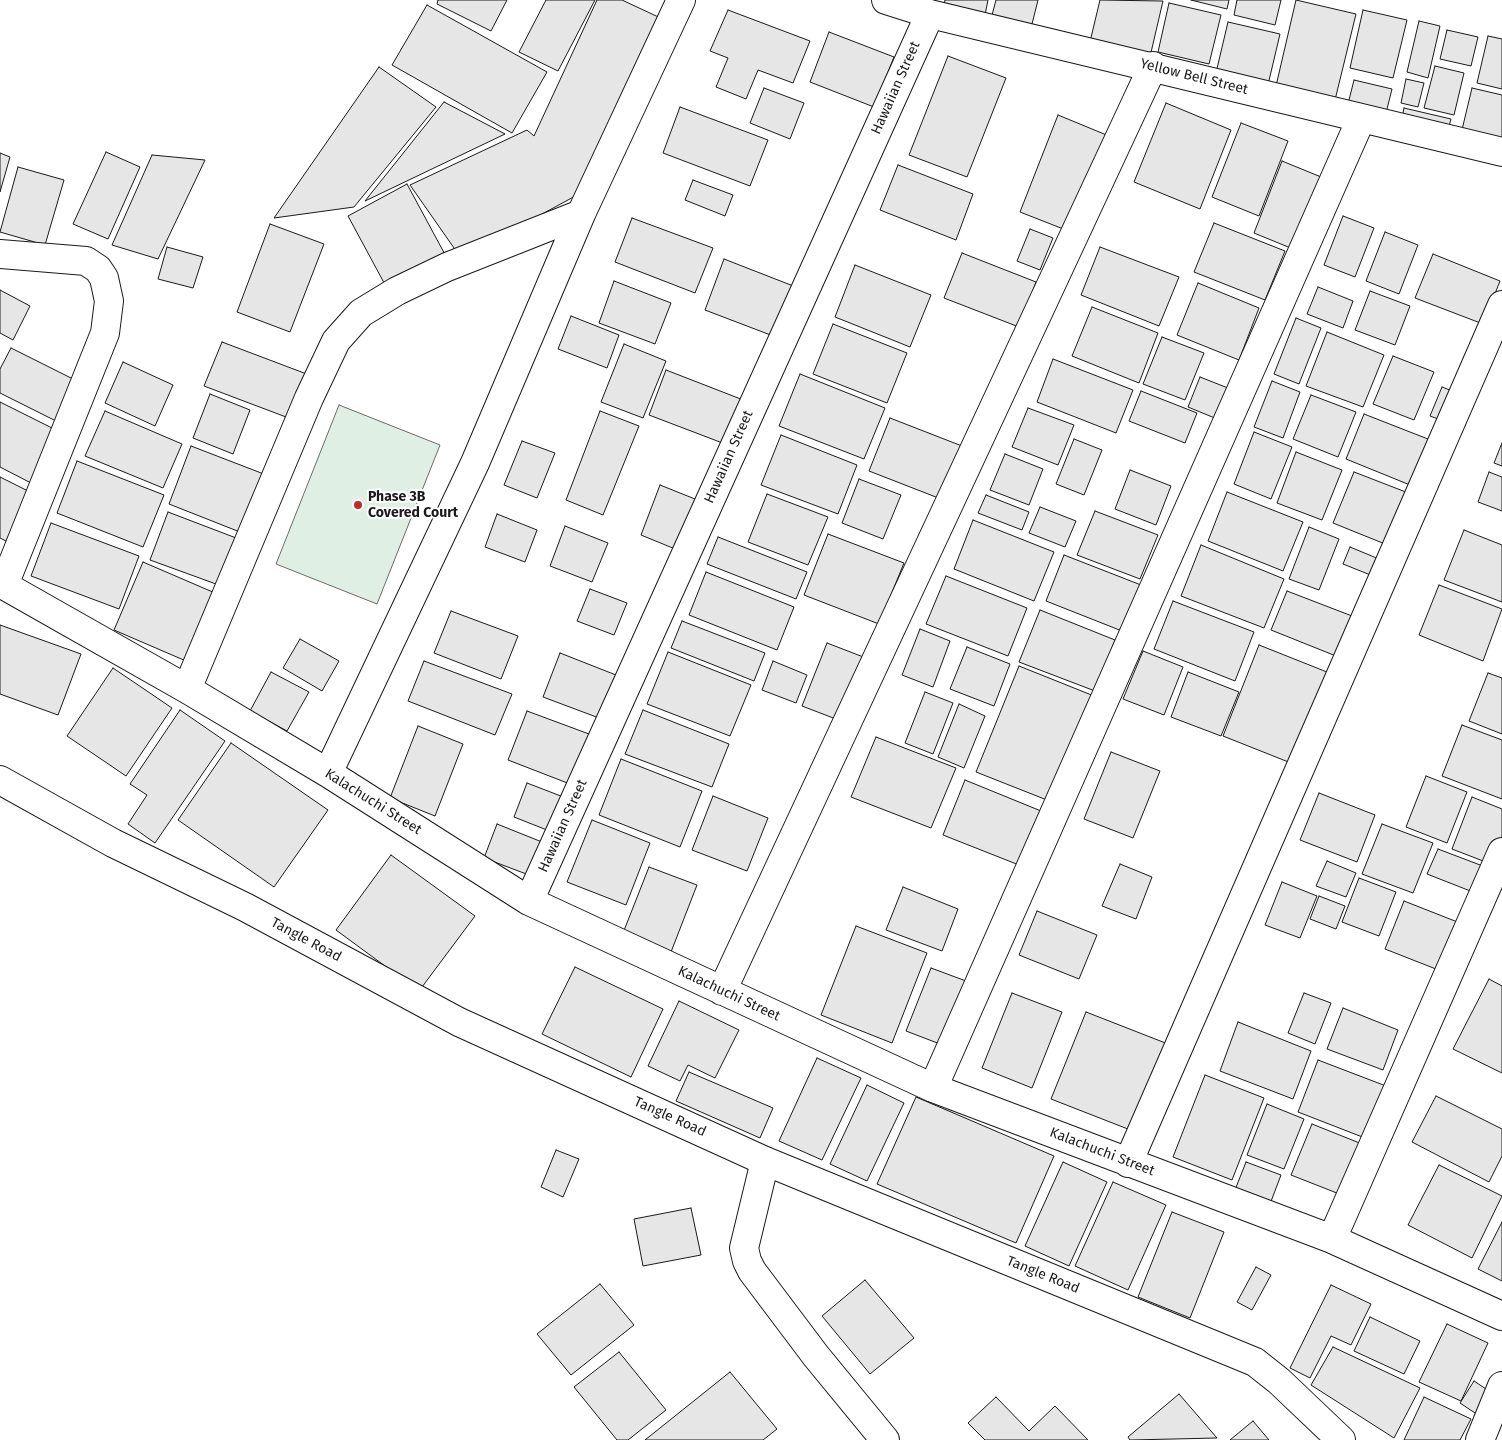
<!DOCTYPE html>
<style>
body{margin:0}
canvas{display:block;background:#fff}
</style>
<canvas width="1502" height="1440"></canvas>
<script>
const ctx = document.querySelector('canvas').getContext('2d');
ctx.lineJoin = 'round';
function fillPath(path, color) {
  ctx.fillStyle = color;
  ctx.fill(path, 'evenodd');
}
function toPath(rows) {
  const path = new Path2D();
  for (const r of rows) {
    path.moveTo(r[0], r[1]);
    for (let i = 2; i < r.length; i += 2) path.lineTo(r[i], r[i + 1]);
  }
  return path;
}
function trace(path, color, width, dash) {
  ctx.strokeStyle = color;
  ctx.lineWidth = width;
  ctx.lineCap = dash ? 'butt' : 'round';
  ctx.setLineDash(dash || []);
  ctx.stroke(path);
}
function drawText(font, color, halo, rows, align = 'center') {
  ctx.font = font + ' "Fira Sans",sans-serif';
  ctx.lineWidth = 4;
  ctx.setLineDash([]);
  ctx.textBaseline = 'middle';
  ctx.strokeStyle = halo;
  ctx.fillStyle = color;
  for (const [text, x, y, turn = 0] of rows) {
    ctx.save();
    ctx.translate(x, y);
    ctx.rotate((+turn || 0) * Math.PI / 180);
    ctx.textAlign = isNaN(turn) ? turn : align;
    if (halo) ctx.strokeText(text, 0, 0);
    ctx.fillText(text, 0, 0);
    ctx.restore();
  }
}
const green = toPath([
 [339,405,440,445,377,604,276,564,339,405]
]);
fillPath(green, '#e0efe3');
trace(green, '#6a6a6a', 1);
const building = toPath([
 [438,0,507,0,491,31,437,4,438,0],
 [546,0,595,0,558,71,519,52,546,0],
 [597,0,622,0,669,22,579,194,461,258,410,185,527,130,534,136,597,0],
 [945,0,988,0,984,20,943,10,945,0],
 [996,0,1038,0,1031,28,991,19,996,0],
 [1100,0,1163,1,1149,61,1089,46,1100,0],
 [1191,0,1229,0,1227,9,1191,0],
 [1237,0,1281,0,1275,25,1234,15,1237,0],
 [1296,0,1356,14,1335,100,1276,86,1296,0],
 [1169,3,1221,15,1209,64,1158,52,1169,3],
 [427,5,547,72,512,133,392,65,427,5],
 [728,10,810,41,793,83,758,70,746,99,716,87,728,58,710,51,728,10],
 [1363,10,1407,20,1393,78,1350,68,1363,10],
 [1419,21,1440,26,1428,78,1407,72,1419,21],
 [1228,22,1280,34,1267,89,1215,77,1228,22],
 [1447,30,1478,37,1471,66,1440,59,1447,30],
 [829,32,894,57,874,107,810,82,829,32],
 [1488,36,1502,39,1502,89,1477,83,1488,36],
 [948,56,1006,78,967,177,909,155,948,56],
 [1435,66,1464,73,1454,115,1424,108,1435,66],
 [379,67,436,107,354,207,274,218,379,67],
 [1406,79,1424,83,1418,107,1401,103,1406,79],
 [1354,80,1392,89,1386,113,1348,104,1354,80],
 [764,88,804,103,790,139,750,123,764,88],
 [1472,88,1502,95,1502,144,1461,134,1472,88],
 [444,102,505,134,365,201,444,102],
 [1166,103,1231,130,1200,209,1134,182,1166,103],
 [680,107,768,140,750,186,663,153,680,107],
 [1404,108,1451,119,1447,134,1401,123,1404,108],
 [1058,115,1109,136,1071,232,1020,212,1058,115],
 [1241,123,1288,141,1259,216,1212,197,1241,123],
 [106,152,140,167,108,239,73,224,106,152],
 [0,153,10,157,0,192,0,153],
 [152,155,205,160,158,259,112,245,152,155],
 [1282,161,1326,179,1298,251,1254,233,1282,161],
 [898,165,973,194,956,240,880,210,898,165],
 [18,167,64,180,45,245,0,232,18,167],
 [693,180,733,195,725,216,685,200,693,180],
 [407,184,448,260,389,292,348,216,407,184],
 [1343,216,1374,228,1355,277,1324,265,1343,216],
 [632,218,713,248,695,293,615,262,632,218],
 [1214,223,1285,251,1265,300,1194,272,1214,223],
 [270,224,324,244,290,332,237,312,270,224],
 [1030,229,1053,238,1040,270,1017,261,1030,229],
 [1385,232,1418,245,1399,294,1366,281,1385,232],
 [167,247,203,257,193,288,158,279,167,247],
 [1100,247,1179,277,1159,326,1081,295,1100,247],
 [962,253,1036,282,1019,327,944,298,962,253],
 [1433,254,1500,281,1483,324,1415,298,1433,254],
 [724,259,801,289,781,339,705,310,724,259],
 [855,265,931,295,910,347,835,317,855,265],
 [614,281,671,303,655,344,599,323,614,281],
 [1198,283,1259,308,1239,360,1177,335,1198,283],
 [1318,287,1353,301,1343,328,1307,314,1318,287],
 [0,290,30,306,13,340,0,333,0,290],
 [1370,291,1410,306,1395,345,1355,330,1370,291],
 [1092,307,1158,333,1139,383,1072,356,1092,307],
 [571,316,619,335,607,368,558,349,571,316],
 [1296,318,1321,328,1299,384,1274,374,1296,318],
 [833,324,907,353,887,403,813,374,833,324],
 [1327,332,1384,355,1363,407,1306,386,1327,332],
 [1162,337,1204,353,1185,400,1143,384,1162,337],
 [222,342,312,376,294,420,204,386,222,342],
 [624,344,666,361,643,418,601,402,624,344],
 [11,348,77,381,56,421,0,393,0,369,11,348],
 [1393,356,1434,372,1414,420,1373,404,1393,356],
 [1053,359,1133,390,1116,433,1037,402,1053,359],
 [123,362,173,385,155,426,105,403,123,362],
 [666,370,751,403,733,447,649,415,666,370],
 [800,374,885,408,864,459,779,426,800,374],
 [1200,377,1233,390,1222,421,1188,407,1200,377],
 [1272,381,1300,392,1283,438,1254,427,1272,381],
 [1442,387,1460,394,1449,423,1430,416,1442,387],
 [1141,391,1197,413,1185,443,1129,421,1141,391],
 [210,394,250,410,233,454,193,438,210,394],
 [1311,395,1356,412,1338,457,1293,439,1311,395],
 [0,402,58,431,31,483,0,467,0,402],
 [1028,408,1074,425,1058,465,1012,447,1028,408],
 [105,411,182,444,163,488,85,456,105,411],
 [600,411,639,426,603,515,566,500,600,411],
 [1364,414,1433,441,1415,487,1346,459,1364,414],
 [890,418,962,446,941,499,869,471,890,418],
 [1254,432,1292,447,1271,499,1234,484,1254,432],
 [781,435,857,465,838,514,761,485,781,435],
 [1074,439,1102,450,1084,495,1056,484,1074,439],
 [522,441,555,453,537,498,504,485,522,441],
 [1502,443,1502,466,1494,463,1502,443],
 [191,446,269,476,245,534,169,504,191,446],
 [1296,452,1342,470,1322,520,1277,503,1296,452],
 [1005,454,1043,469,1029,505,990,490,1005,454],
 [77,461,164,495,143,547,57,513,77,461],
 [1130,470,1171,486,1156,525,1115,509,1130,470],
 [1354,472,1411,494,1390,546,1333,523,1354,472],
 [1489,472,1502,477,1502,511,1478,502,1489,472],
 [0,477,30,492,6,541,0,538,0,477],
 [859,479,901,495,883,539,842,523,859,479],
 [660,485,700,501,680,551,641,535,660,485],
 [1227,492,1303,522,1283,571,1208,541,1227,492],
 [767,494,828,517,808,565,748,542,767,494],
 [986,495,1029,512,1022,530,978,513,986,495],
 [1040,507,1076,521,1065,547,1029,533,1040,507],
 [1095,511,1158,535,1140,579,1077,555,1095,511],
 [168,512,244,541,227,588,150,560,168,512],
 [497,514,537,530,525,562,485,547,497,514],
 [973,520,1054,552,1034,601,954,569,973,520],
 [51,523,139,556,119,609,31,576,51,523],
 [565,526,608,543,592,582,550,566,565,526],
 [1309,527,1339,539,1319,590,1289,579,1309,527],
 [1464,530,1502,545,1502,602,1444,580,1464,530],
 [828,534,904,563,879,624,804,595,828,534],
 [718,537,807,572,796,599,707,564,718,537],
 [1201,545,1284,579,1264,628,1181,596,1201,545],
 [1350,547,1379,559,1373,576,1343,564,1350,547],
 [1064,555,1141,585,1122,631,1046,601,1064,555],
 [143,562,222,596,193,664,114,630,143,562],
 [706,572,794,607,777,650,689,615,706,572],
 [946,576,1027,608,1008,656,926,624,946,576],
 [1439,585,1502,609,1483,661,1419,635,1439,585],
 [590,589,627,603,614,635,577,621,590,589],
 [1287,591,1352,616,1336,656,1271,630,1287,591],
 [1173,601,1254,632,1235,681,1154,649,1173,601],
 [1040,610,1115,640,1095,691,1019,662,1040,610],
 [451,611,518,636,501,679,434,653,451,611],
 [682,621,765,653,754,681,671,648,682,621],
 [0,625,81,654,58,715,0,694,0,625],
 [920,629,950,641,933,687,902,675,920,629],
 [300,639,339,661,322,691,283,668,300,639],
 [827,643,866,658,841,721,802,706,827,643],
 [1259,645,1332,674,1296,765,1223,736,1259,645],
 [967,647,1010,664,994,706,950,689,967,647],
 [1143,651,1183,667,1164,715,1123,699,1143,651],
 [668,652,751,685,730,736,647,704,668,652],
 [560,653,616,675,599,718,543,697,560,653],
 [424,661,512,694,495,735,408,701,424,661],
 [773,661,807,675,796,703,762,690,773,661],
 [1019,666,1094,696,1052,802,976,772,1019,666],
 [113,668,172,708,126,776,67,736,113,668],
 [271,672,309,692,287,731,250,711,271,672],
 [1188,672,1239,692,1221,736,1171,717,1188,672],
 [1488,673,1502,678,1502,734,1469,721,1488,673],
 [925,692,953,703,933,754,905,743,925,692],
 [959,704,985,716,964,768,938,757,959,704],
 [180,710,225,741,155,843,128,824,147,795,130,784,180,710],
 [643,710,729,744,712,787,625,754,643,710],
 [527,711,589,734,570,784,508,760,527,711],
 [1462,725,1502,740,1502,799,1442,776,1462,725],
 [418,726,463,744,435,816,390,798,418,726],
 [876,737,956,768,931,828,851,797,876,737],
 [231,743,328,810,274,887,178,820,231,743],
 [1111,752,1160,771,1133,838,1084,819,1111,752],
 [621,759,702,791,680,847,599,815,621,759],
 [1426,776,1467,792,1447,843,1406,827,1426,776],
 [965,780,1041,811,1019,865,943,835,965,780],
 [527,783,566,798,552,832,514,817,527,783],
 [1319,793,1375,815,1357,862,1300,840,1319,793],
 [713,796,768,818,747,871,692,850,713,796],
 [1472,797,1502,809,1502,836,1491,864,1452,849,1472,797],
 [592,820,650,843,626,905,567,882,592,820],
 [497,824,542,842,529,875,484,858,497,824],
 [1382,824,1433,843,1413,893,1362,874,1382,824],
 [1438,849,1488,868,1478,894,1427,874,1438,849],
 [391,855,475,916,419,991,336,930,391,855],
 [1327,861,1356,873,1346,897,1316,886,1327,861],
 [1120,864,1152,877,1136,919,1102,906,1120,864],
 [649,867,697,885,671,952,623,933,649,867],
 [1359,878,1396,892,1379,936,1342,922,1359,878],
 [1282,882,1317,896,1300,938,1265,925,1282,882],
 [903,887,958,909,942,951,886,930,903,887],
 [1319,896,1345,906,1336,929,1310,919,1319,896],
 [1404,901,1460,923,1441,971,1385,949,1404,901],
 [1037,911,1097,935,1079,979,1019,955,1037,911],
 [856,926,927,953,892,1043,821,1015,856,926],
 [575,967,663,1009,631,1077,542,1034,575,967],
 [931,968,966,981,940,1044,906,1031,931,968],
 [1489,979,1502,986,1502,1073,1453,1049,1489,979],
 [1012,993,1062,1012,1032,1088,982,1068,1012,993],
 [1304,993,1331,1003,1315,1044,1288,1033,1304,993],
 [679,1001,739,1030,715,1078,688,1065,680,1081,648,1066,679,1001],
 [1343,1008,1398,1030,1383,1070,1327,1049,1343,1008],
 [1086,1012,1168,1044,1133,1131,1051,1099,1086,1012],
 [1238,1022,1311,1051,1293,1099,1220,1071,1238,1022],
 [817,1058,861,1078,822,1160,779,1141,817,1058],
 [1318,1060,1386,1086,1365,1138,1298,1112,1318,1060],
 [689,1072,773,1108,760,1138,676,1101,689,1072],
 [1205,1075,1264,1098,1232,1180,1173,1157,1205,1075],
 [867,1085,904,1103,867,1181,830,1164,867,1085],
 [1436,1096,1502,1129,1502,1156,1489,1182,1412,1142,1436,1096],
 [916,1097,1054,1156,1016,1243,877,1184,916,1097],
 [1267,1104,1304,1119,1284,1169,1247,1155,1267,1104],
 [1312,1124,1367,1146,1347,1197,1291,1175,1312,1124],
 [556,1150,579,1159,563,1197,541,1187,556,1150],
 [1063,1162,1107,1182,1069,1266,1025,1246,1063,1162],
 [1246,1162,1281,1175,1270,1204,1235,1190,1246,1162],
 [1439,1165,1502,1196,1472,1258,1408,1225,1439,1165],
 [1113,1182,1166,1205,1128,1290,1075,1266,1113,1182],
 [691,1208,701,1255,643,1266,634,1219,691,1208],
 [1172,1212,1224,1232,1190,1318,1138,1297,1172,1212],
 [1502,1222,1502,1281,1478,1269,1502,1222],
 [1256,1267,1271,1275,1252,1310,1237,1302,1256,1267],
 [865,1280,914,1338,870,1374,822,1316,865,1280],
 [600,1284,634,1325,571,1375,537,1334,600,1284],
 [1331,1285,1371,1304,1351,1345,1331,1336,1310,1378,1290,1368,1331,1285],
 [1370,1317,1420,1341,1404,1374,1354,1351,1370,1317],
 [1447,1324,1488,1343,1461,1401,1419,1382,1447,1324],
 [1333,1347,1420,1388,1394,1438,1311,1385,1333,1347],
 [619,1352,666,1410,628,1440,617,1440,574,1387,619,1352],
 [730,1372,777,1429,763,1440,645,1440,730,1372],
 [1474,1381,1495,1395,1481,1417,1460,1403,1474,1381],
 [1179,1394,1217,1438,1130,1440,1128,1437,1179,1394],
 [996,1397,1029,1431,1055,1406,1088,1440,985,1440,968,1423,996,1397],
 [1424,1397,1471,1419,1460,1440,1404,1440,1424,1397],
 [1253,1421,1269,1440,1230,1440,1253,1421]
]);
fillPath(building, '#e6e6e6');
trace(building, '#1a1a1a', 1);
const minor = toPath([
 [886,0,930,14,1502,152],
 [0,254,86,261,98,269,104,278,109,301,105,333,4,585],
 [0,583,187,689,328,773,529,901,933,1088,1332,1239,1502,1316],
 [187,689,309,398,336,341,361,313,397,291,447,267,581,214],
 [328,773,475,463,581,214,681,0],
 [529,901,930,14],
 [722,991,1153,66],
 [933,1088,1361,119],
 [765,1161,744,1248,747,1261,752,1271,816,1356,885,1440],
 [1128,1163,1502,305],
 [1332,1239,1502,852],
 [1480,1440,1502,1386]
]);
const tertiary = toPath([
 [0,780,113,843,245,907,459,1022,765,1161,1255,1362,1279,1381,1341,1440]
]);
trace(minor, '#1a1a1a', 30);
trace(tertiary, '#1a1a1a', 30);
trace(minor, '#fff', 28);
trace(tertiary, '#fff', 28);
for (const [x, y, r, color] of [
 [358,505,5,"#c62828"]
]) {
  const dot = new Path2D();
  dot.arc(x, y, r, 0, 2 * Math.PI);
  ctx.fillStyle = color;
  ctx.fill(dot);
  trace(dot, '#fff', 2);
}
drawText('14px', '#1a1a1a', '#fff', [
 ["Yellow Bell Street",1194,77,14],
 ["Hawaiian Street",896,88,-66],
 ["Hawaiian Street",729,457,-66],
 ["Kalachuchi Street",373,802,32],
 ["Hawaiian Street",563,826,-66],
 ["Tangle Road",306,940,28],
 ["Kalachuchi Street",729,994,25],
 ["Tangle Road",670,1117,24],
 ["Kalachuchi Street",1102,1152,21],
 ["Tangle Road",1043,1275,22]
]);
drawText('bold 14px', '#1a1a1a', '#fff', [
 ["Phase 3B",368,497],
 ["Covered Court",368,513]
], 'left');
</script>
